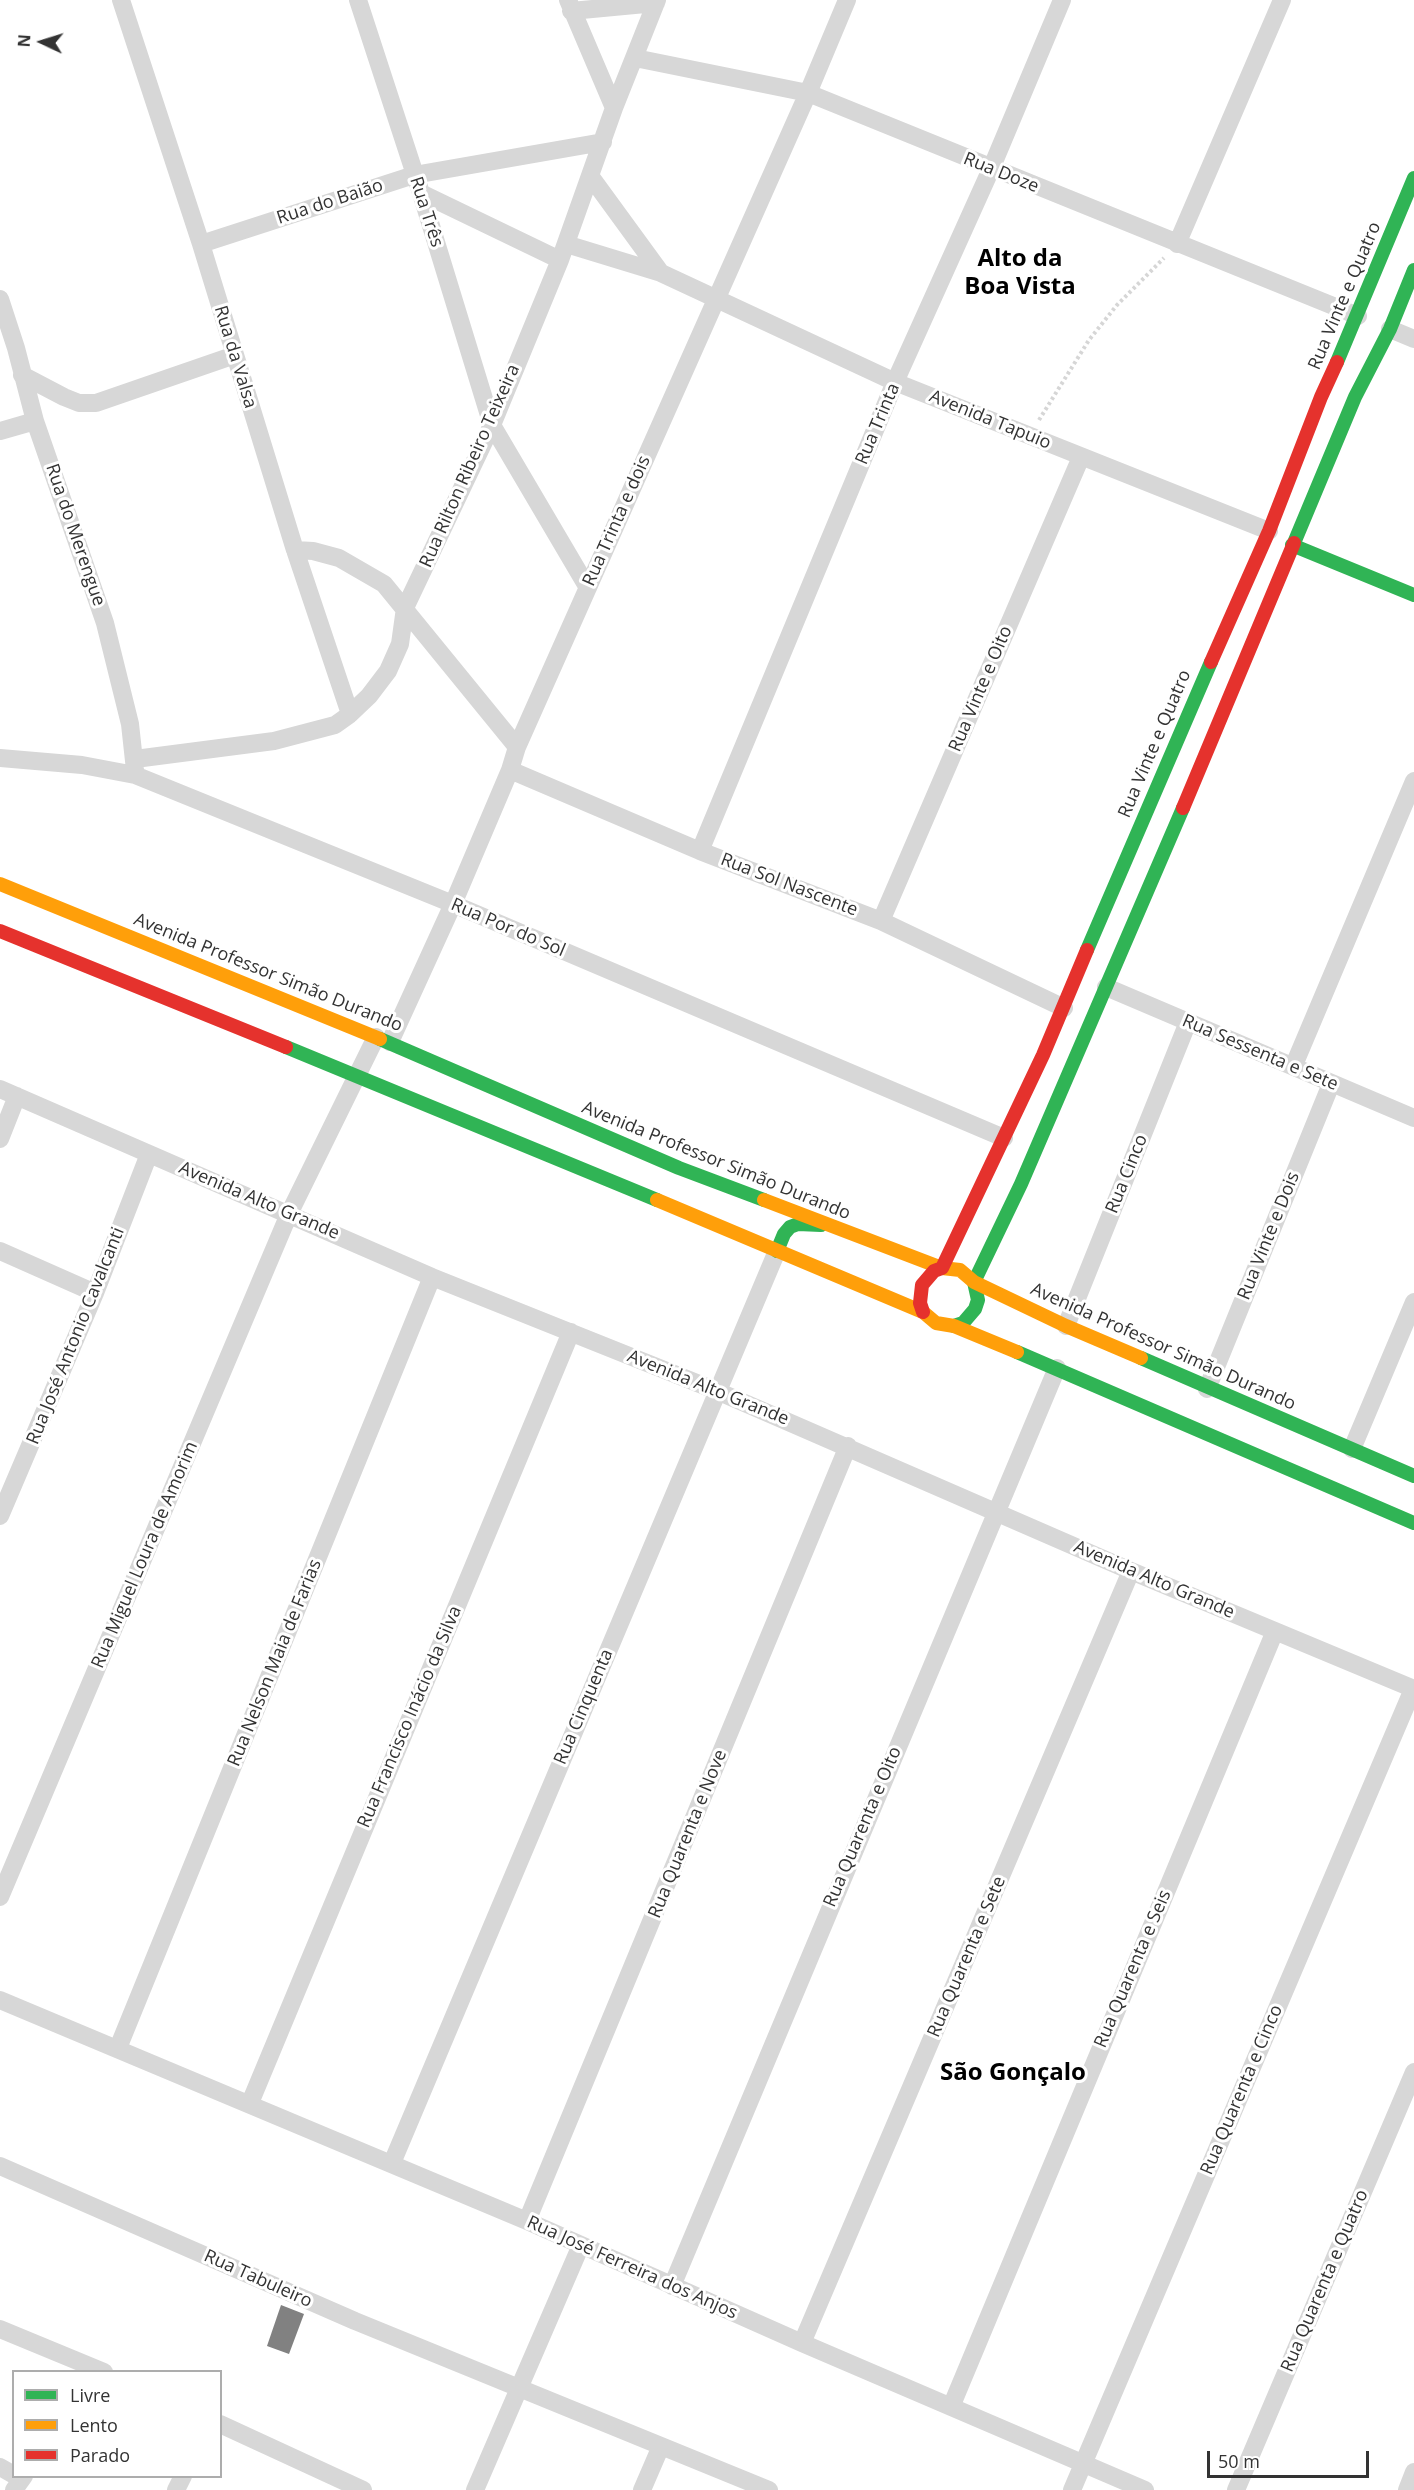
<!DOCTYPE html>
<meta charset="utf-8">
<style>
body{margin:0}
#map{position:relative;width:1414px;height:2490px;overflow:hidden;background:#fff;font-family:"Open Sans",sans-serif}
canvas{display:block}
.legend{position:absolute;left:12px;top:2370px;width:210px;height:108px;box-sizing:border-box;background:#fff;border:2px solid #adadad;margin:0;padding:8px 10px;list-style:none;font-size:18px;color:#333}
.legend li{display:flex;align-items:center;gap:12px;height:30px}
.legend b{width:30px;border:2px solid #adadad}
.north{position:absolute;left:12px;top:12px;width:60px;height:60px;-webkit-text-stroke:4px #fff;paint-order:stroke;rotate:274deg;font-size:16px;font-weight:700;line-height:24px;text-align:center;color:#333}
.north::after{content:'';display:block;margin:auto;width:21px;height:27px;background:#333;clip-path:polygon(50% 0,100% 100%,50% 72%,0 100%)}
.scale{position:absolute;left:1207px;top:2451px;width:162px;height:27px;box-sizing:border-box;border:3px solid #333;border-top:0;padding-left:8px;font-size:18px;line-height:21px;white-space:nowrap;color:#333;-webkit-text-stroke:4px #fff;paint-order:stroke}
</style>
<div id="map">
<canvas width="1414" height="2490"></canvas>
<ul class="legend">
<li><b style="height:8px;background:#30b455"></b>Livre</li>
<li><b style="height:8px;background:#ff9f0a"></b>Lento</li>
<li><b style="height:8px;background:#e5322d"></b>Parado</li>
</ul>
<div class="north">N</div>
<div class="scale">50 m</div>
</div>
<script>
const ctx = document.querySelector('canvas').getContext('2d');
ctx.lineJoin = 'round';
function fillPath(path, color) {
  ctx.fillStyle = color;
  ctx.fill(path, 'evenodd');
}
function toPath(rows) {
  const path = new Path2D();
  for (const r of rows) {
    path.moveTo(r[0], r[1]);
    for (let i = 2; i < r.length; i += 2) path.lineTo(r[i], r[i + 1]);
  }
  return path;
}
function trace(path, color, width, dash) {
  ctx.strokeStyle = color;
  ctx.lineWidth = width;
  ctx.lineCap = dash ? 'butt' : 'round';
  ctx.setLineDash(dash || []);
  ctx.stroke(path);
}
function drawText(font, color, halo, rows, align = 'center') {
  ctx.font = font + ' "Open Sans",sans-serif';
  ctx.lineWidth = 6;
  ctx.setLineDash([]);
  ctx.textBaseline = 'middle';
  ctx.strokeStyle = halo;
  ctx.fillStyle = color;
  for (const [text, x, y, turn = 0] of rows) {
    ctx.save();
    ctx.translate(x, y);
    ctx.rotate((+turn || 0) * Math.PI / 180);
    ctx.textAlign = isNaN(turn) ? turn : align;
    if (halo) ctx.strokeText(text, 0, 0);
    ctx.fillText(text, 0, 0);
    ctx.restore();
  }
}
fillPath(toPath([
 [281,2305,304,2314,289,2354,267,2346]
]), '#818181');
trace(toPath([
 [1039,420,1089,340,1117,305,1164,258]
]), '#d6d6d6', 4, [3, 3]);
trace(toPath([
 [121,0,201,244,295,550,350,714],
 [358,0,421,193,492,425,588,588],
 [568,0,614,108],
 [571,11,656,3],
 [635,58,808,93,1358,316],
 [591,177,661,273,895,382,1269,531],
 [421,193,560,260],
 [201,244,414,175,603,142],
 [566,244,661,273],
 [1177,244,1282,0],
 [0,299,16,348,35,421,105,623,130,724,135,770],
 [1390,329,1414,339],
 [22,375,64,397,79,403,96,403,235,355],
 [0,431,35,421],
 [295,550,313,551,339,558,384,584,517,747],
 [0,758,82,765,135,775,453,904,1004,1138],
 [135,759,274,741,335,725,349,715,369,696,388,671,400,644,405,608,492,425,560,260,614,108,657,0],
 [510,770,700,851,881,921,1064,1008],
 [700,851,895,382,991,169,1062,0],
 [881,921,1081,457],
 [1106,987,1414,1118],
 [390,1042,453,904,510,770,517,747,808,93,847,0],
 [1294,1065,1414,781],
 [0,1089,432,1277,717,1391,1131,1571,1414,1689],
 [0,1139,17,1096],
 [0,1251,95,1293],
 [1066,1326,1188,1022],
 [1207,1389,1331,1084],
 [1352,1449,1414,1302],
 [0,1516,95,1293,149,1154],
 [0,1897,289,1214,376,1037],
 [0,2000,527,2221,802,2343,1145,2490],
 [118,2048,432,1277],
 [250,2103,571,1332],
 [392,2163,777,1251],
 [0,2166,355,2321,769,2490],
 [527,2221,848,1446],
 [672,2286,1057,1368],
 [0,2329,104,2372],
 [802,2343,1131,1571],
 [951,2407,1275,1631],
 [220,2424,363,2490],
 [0,2467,14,2475],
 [14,2490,24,2476],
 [176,2490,183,2476],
 [475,2490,581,2245],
 [642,2490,661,2446],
 [1072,2490,1413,1689],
 [1236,2490,1414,2072],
 [1407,2490,1414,2472]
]), '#d7d7d7', 18);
trace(toPath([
 [1337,362,1414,178],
 [1294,543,1355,397,1390,329,1414,270],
 [1292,545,1414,595],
 [1087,950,1211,662],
 [380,1039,679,1168,764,1200],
 [286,1047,657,1200],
 [777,1251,784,1234,790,1227,798,1224,821,1225],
 [954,1326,963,1323,975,1309,978,1300,974,1282,1021,1184,1183,808],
 [1017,1352,1414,1523],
 [1141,1358,1414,1476]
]), '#30b455', 14);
trace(toPath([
 [0,884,380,1039],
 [657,1200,923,1312,936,1323,954,1326,1017,1352],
 [764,1200,942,1268,960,1270,974,1282,1066,1326,1141,1358]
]), '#ff9f0a', 14);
trace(toPath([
 [1211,662,1269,531,1321,397,1337,362],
 [1183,808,1294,543],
 [0,931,286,1047],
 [923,1312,920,1303,922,1285,934,1271,942,1268,1043,1055,1087,950]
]), '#e5322d', 14);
drawText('18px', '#333', '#fff', [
 ["Rua Doze",1001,173,22],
 ["Rua do Baião",330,202,-18],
 ["Rua Três",426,212,72],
 ["Rua Vinte e Quatro",1345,296,-67],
 ["Rua da Valsa",235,357,73],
 ["Avenida Tapuio",990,420,22],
 ["Rua Trinta",878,424,-67],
 ["Rua Rilton Ribeiro Teixeira",470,466,-66],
 ["Rua Trinta e dois",617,521,-66],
 ["Rua do Merengue",75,535,71],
 ["Rua Vinte e Oito",981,689,-67],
 ["Rua Vinte e Quatro",1155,744,-67],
 ["Rua Sol Nascente",789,885,21],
 ["Rua Por do Sol",508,928,23],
 ["Avenida Professor Simão Durando",268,973,22],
 ["Rua Sessenta e Sete",1260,1053,23],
 ["Avenida Professor Simão Durando",716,1161,22],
 ["Rua Cinco",1127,1174,-68],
 ["Avenida Alto Grande",259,1201,23],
 ["Rua Vinte e Dois",1269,1236,-68],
 ["Rua José Antonio Cavalcanti",76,1336,-68],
 ["Avenida Professor Simão Durando",1163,1347,24],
 ["Avenida Alto Grande",708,1388,22],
 ["Rua Miguel Loura de Amorim",145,1555,-67],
 ["Avenida Alto Grande",1154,1580,23],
 ["Rua Nelson Maia de Farias",275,1663,-68],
 ["Rua Cinquenta",584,1707,-67],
 ["Rua Francisco Inácio da Silva",410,1717,-67],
 ["Rua Quarenta e Oito",863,1827,-67],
 ["Rua Quarenta e Nove",688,1834,-68],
 ["Rua Quarenta e Sete",967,1957,-67],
 ["Rua Quarenta e Seis",1133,1969,-67],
 ["Rua Quarenta e Cinco",1242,2090,-67],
 ["Rua José Ferreira dos Anjos",632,2268,24],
 ["Rua Tabuleiro",258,2279,24],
 ["Rua Quarenta e Quatro",1325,2281,-67]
]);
drawText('bold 24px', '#000', '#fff', [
 ["Alto da",1020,259],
 ["Boa Vista",1020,287],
 ["São Gonçalo",1013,2073]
]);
</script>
